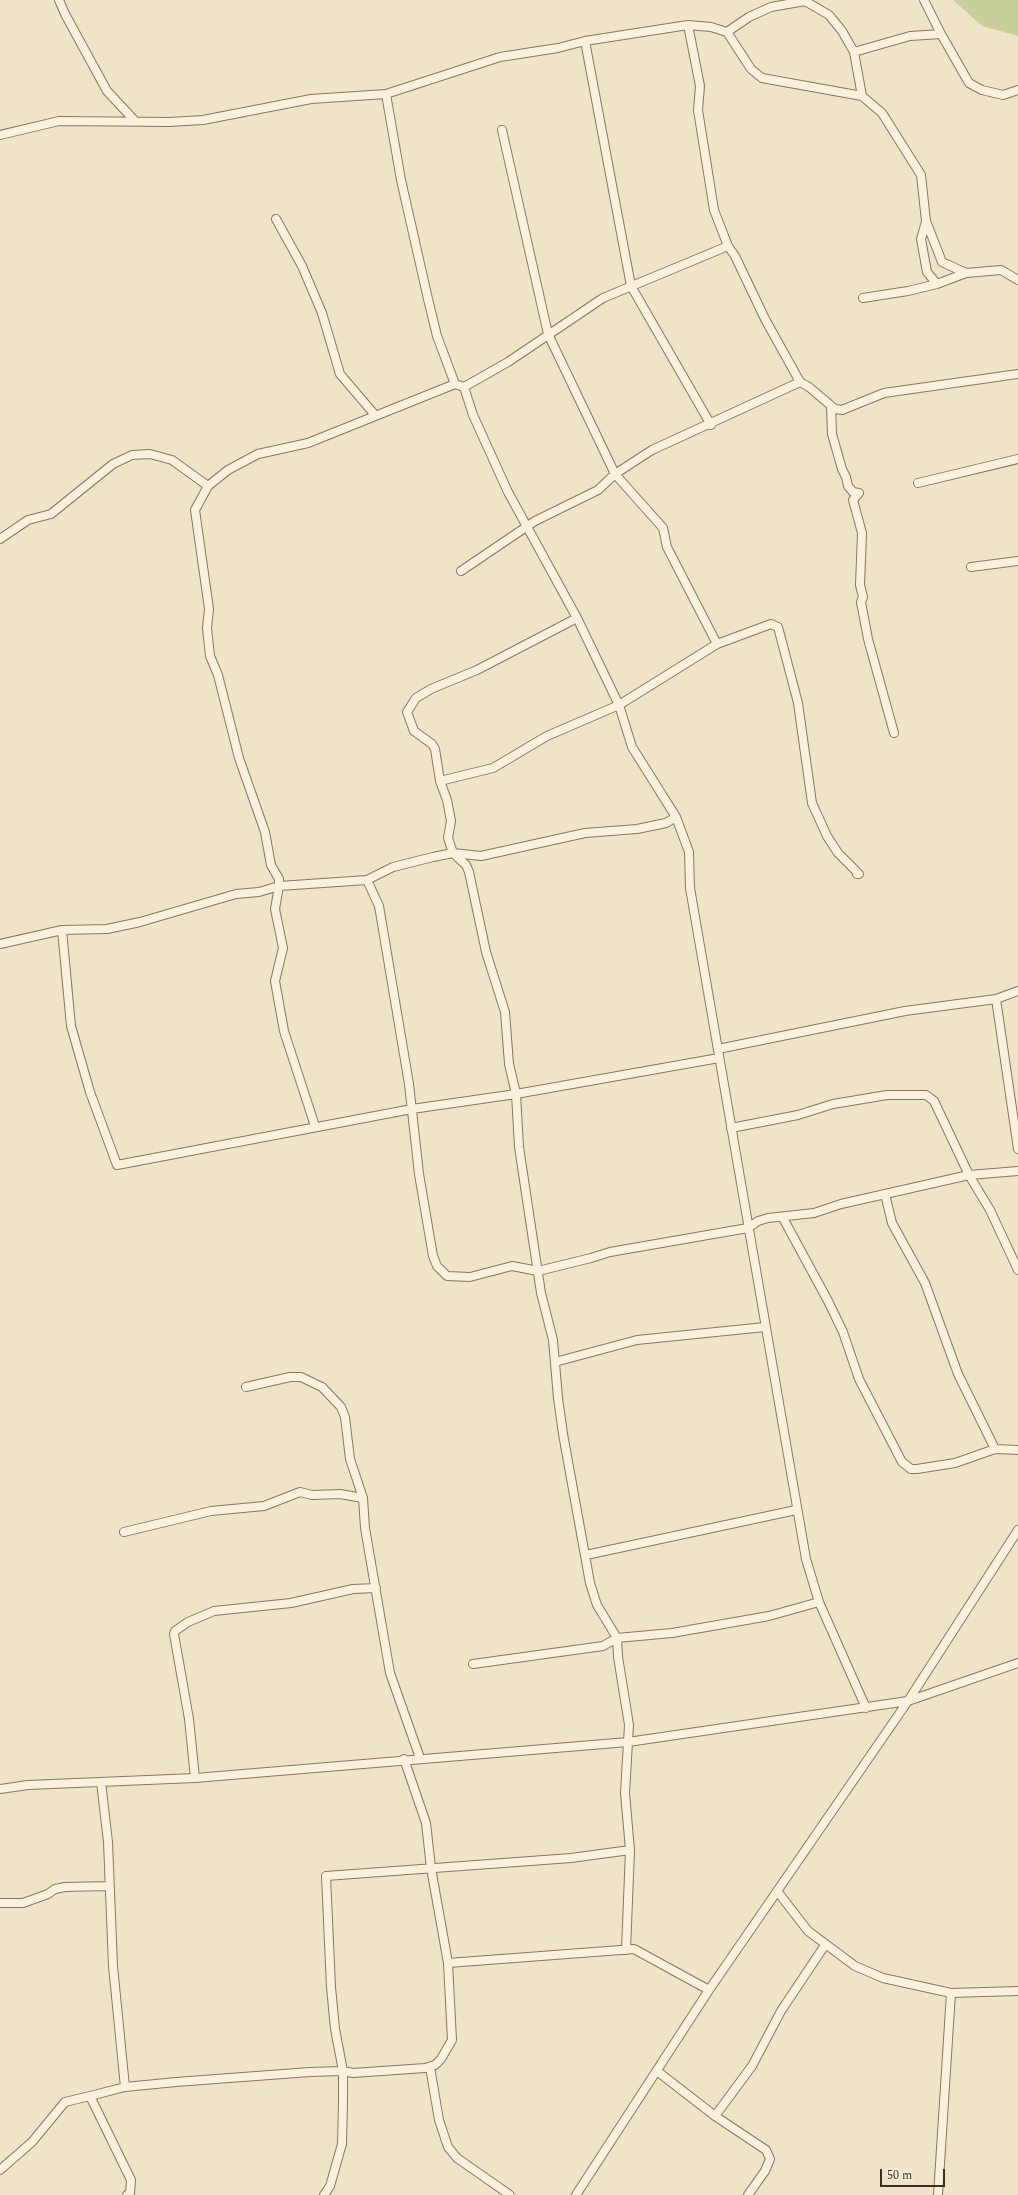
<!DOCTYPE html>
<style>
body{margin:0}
#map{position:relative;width:1018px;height:2195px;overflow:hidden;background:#f0e4c8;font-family:Spectral,serif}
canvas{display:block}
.scale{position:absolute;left:880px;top:2169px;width:65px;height:18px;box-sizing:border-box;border:2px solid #3d2e20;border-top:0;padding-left:5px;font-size:12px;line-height:14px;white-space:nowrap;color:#3d2e20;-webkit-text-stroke:3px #f7eed8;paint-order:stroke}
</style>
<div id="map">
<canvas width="1018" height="2195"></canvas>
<div class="scale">50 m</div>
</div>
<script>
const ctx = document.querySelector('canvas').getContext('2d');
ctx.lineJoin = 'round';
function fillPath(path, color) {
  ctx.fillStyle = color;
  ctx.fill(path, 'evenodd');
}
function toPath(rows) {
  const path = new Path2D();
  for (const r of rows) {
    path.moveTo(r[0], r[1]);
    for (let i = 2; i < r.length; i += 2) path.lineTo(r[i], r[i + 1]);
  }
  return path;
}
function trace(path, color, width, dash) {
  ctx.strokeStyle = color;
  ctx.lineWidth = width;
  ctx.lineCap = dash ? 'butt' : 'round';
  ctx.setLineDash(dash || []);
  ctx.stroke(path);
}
fillPath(toPath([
 [953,0,1018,0,1018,36,982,26]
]), '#c9cf9b');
const minor = toPath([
 [59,0,65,14,107,91,135,121],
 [924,0,941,34],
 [688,25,700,86,698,110,714,210,728,246],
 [727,32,749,17,771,7,805,1,829,15,842,31,854,52],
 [585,41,631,286,711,425],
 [386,94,401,180,428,299,437,336,455,384,464,387,473,415,508,492,577,618,619,705,632,747,676,817,689,852,690,888,806,1559,819,1602,866,1708],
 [862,96,854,52,910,36,941,34,969,83,982,90,1003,95,1018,90],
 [0,135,59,121,169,122,203,120,311,99,386,94,500,57,558,48,585,41,688,25,711,27,727,32,751,69,762,78,862,96,882,113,921,175,926,221,942,262,966,273,1001,270,1018,280],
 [276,219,302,266,322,313,340,374,375,415],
 [926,222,921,239,927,272,937,284],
 [863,298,908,291,937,284,966,273],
 [464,387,508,362,603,298,728,246,735,256,765,319,800,382,809,387,835,409,842,410,884,393,1018,374],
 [831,407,832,434,842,469,846,477,848,486,853,492,859,493,853,500,862,533,860,585,863,597,861,602,868,639,894,733],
 [918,483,1018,459],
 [0,539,28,520,51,514,113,464,132,455,150,454,172,460,208,486],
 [971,567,1018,561],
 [461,571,535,521,598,490,615,474,548,334,502,130],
 [577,618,477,670,431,689,416,698,407,712,414,731,432,744,435,749,440,781,447,800,451,821,448,838,453,853,466,865,469,872,486,952,505,1012,509,1064,516,1094,519,1147,541,1293,553,1340,558,1398,563,1434,590,1583,597,1605,617,1638,618,1657,629,1725,625,1793,630,1850,626,1950],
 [717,644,667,547,663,528,615,474,652,450,800,382],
 [440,781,493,768,547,736,619,705,717,644,771,624,778,627,798,703,812,803,827,836,838,853,859,874,857,874],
 [367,880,379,906,409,1084,419,1174,433,1256,437,1266,447,1276,470,1277,512,1266,538,1271,591,1258,610,1252,748,1228,758,1221,768,1218,814,1213,841,1204,969,1175,1018,1171],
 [62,930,71,1026,90,1092,117,1165,412,1109,516,1094,719,1058],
 [0,944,62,930,107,929,140,922,236,894,259,892,279,886,279,879,271,865,265,832,239,758,218,675,210,656,207,628,209,609,195,510,208,486,228,470,258,454,308,443,455,384],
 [996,999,1018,1149],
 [718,1049,905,1011,996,999,1018,991],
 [315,1126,284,1031,275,981,283,948,275,909,279,886,367,880,393,867,433,857,453,853,481,856,585,833,637,829,666,823,676,817],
 [731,1128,798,1115,833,1104,887,1095,926,1095,934,1101,969,1175,990,1210,1018,1270],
 [885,1194,892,1223,925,1283,958,1374,995,1449],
 [783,1218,828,1301,843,1332,859,1379,902,1462,911,1469,917,1469,955,1463,995,1449,1018,1450],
 [555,1362,637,1340,765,1327],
 [246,1387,290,1377,301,1377,322,1387,341,1407,345,1417,350,1459,363,1498,365,1528,390,1673,420,1758],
 [124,1532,211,1511,264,1506,300,1492,312,1495,340,1494,363,1498],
 [586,1555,796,1510],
 [473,1664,603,1646,617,1638,672,1633,769,1616,819,1602],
 [195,1778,189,1719,174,1634,175,1631,188,1622,214,1611,291,1603,353,1589,376,1588],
 [101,1782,108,1842,113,1966,125,2087],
 [0,1789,28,1785,195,1778,628,1742,908,1701,1018,1663],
 [777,1891,808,1931,855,1966,883,1978,951,1993,1018,1991],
 [0,1903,23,1903,48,1894,55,1889,65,1887,109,1886],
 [448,1963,634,1949,709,1990],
 [430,2067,439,2120,448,2147,457,2158,510,2195],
 [657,2071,715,2116,766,2150,770,2159,765,2171,748,2195],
 [90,2096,131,2180,130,2193,127,2195],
 [715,2116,752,2066,781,2011,825,1945],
 [0,2170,32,2142,65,2102,90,2096,125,2087,176,2082,310,2072,343,2071,353,2073,425,2068,435,2065,441,2059,452,2040,448,1963,431,1868,426,1823,404,1759],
 [324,2195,330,2186,342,2144,343,2102,343,2071,335,2029,331,1987,326,1876,571,1858,630,1850],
 [576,2195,709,1990,908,1701,1018,1530],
 [938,2195,951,1993]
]);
trace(minor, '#8d765c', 10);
trace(minor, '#faf1dc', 8);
</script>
